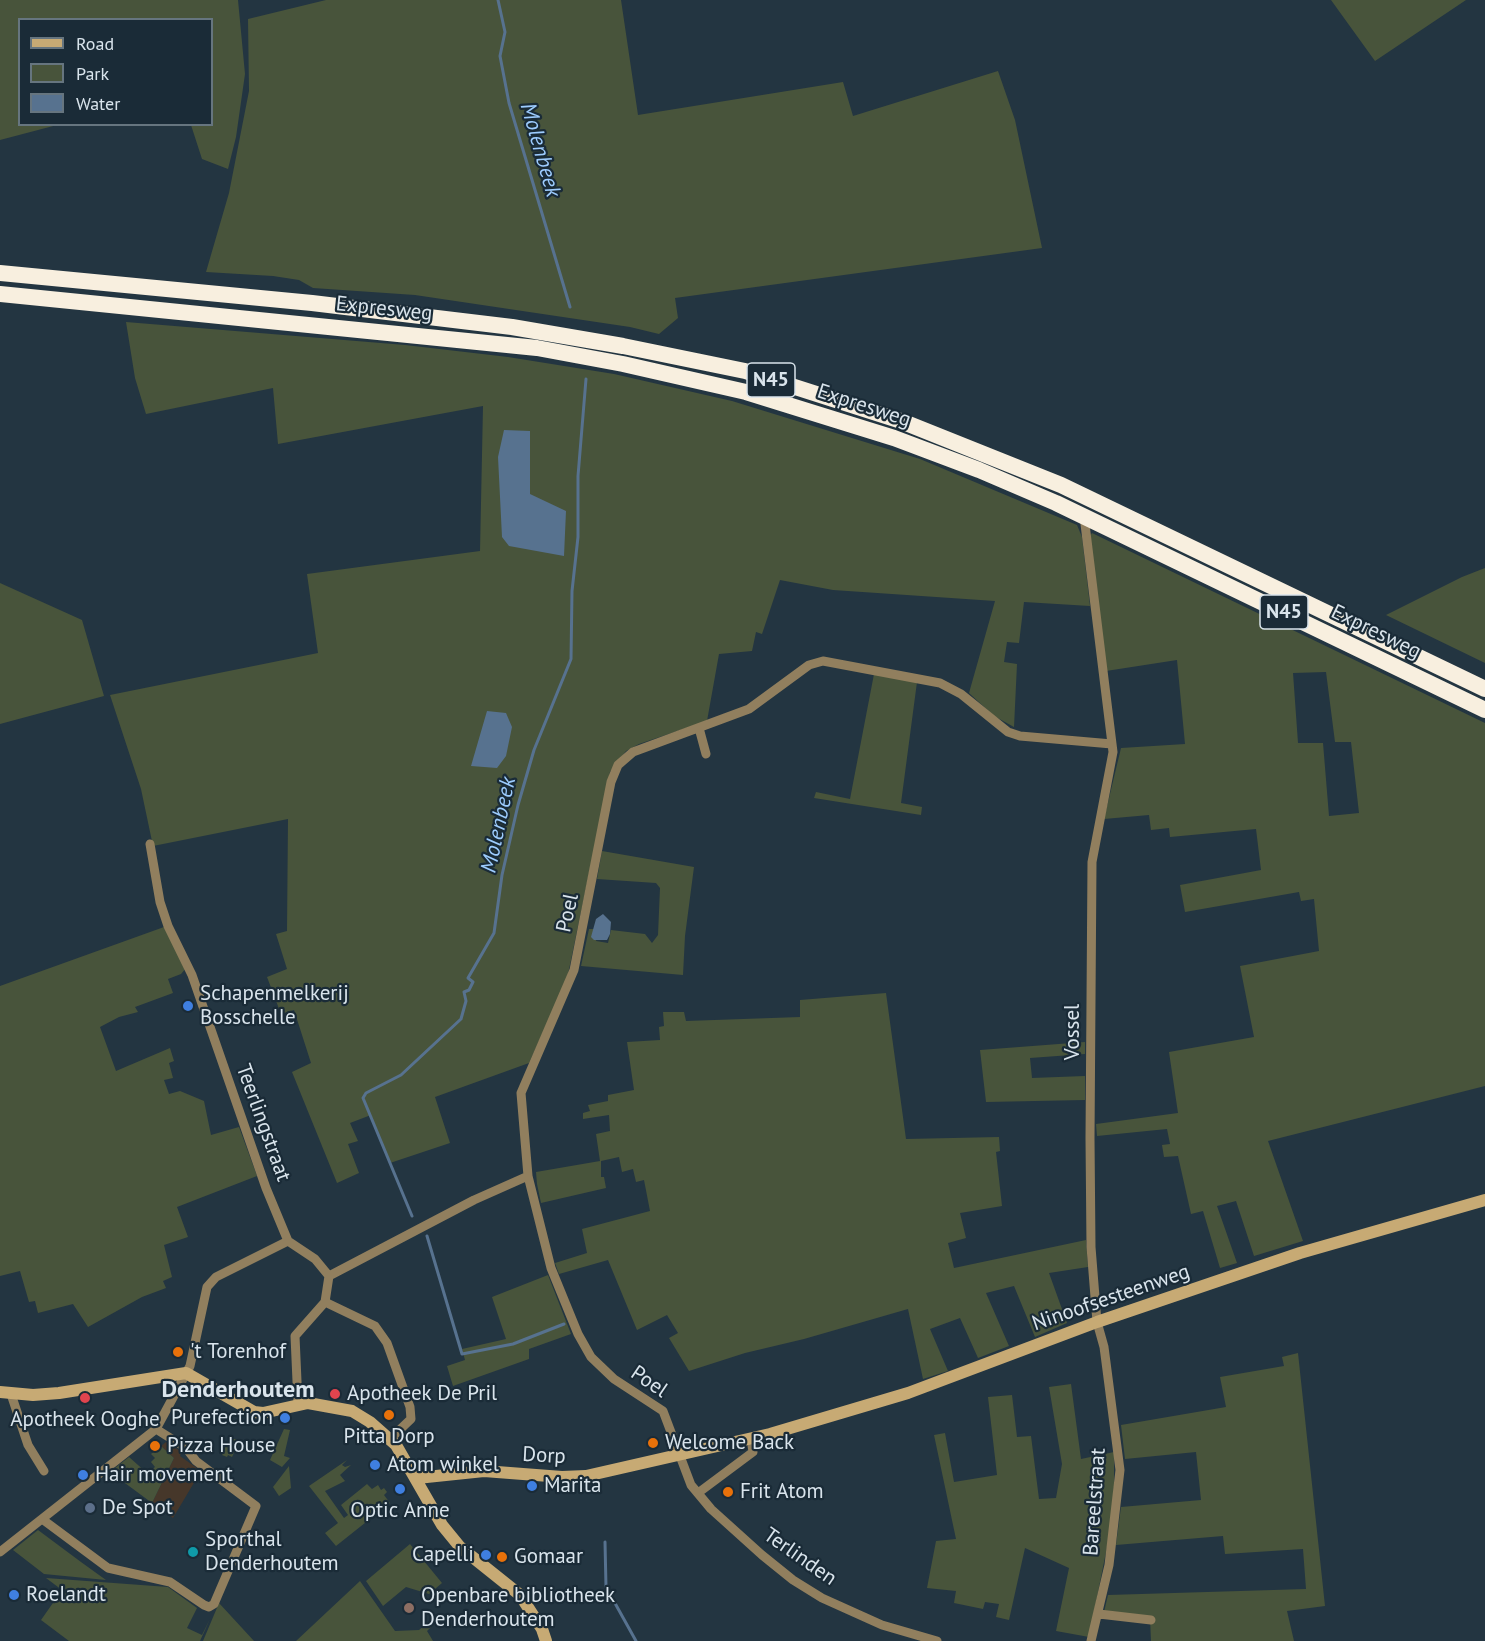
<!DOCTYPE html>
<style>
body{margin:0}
#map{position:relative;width:1485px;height:1641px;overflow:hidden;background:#233541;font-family:"PT Sans",sans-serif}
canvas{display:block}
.legend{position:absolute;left:18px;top:18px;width:195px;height:108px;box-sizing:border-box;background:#1a2b37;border:2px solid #66757f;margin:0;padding:8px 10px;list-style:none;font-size:18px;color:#d9e4ec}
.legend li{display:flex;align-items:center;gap:12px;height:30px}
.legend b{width:30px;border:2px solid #66757f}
</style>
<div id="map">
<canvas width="1485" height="1641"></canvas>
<ul class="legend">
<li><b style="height:8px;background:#c7aa74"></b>Road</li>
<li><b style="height:16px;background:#48543b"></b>Park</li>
<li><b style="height:16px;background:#57728f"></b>Water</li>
</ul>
</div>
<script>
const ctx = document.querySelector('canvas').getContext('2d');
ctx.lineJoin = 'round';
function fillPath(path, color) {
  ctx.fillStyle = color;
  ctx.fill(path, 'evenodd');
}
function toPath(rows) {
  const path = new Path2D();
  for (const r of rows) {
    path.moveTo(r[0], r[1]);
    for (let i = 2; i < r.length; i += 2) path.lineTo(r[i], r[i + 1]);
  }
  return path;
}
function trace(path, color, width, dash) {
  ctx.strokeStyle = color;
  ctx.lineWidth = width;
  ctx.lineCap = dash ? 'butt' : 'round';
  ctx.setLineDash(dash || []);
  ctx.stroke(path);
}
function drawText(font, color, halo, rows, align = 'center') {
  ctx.font = font + ' "PT Sans",sans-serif';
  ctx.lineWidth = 4.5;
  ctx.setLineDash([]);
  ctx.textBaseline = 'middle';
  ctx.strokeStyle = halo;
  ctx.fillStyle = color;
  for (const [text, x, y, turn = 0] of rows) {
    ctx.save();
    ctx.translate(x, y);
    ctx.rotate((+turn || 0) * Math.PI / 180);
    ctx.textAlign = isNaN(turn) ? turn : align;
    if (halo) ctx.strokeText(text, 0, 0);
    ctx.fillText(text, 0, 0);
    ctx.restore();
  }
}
fillPath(toPath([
 [166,1442,182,1452,180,1456,201,1471,173,1518,152,1503,174,1458,161,1446]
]), '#46372a');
fillPath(toPath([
 [0,0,238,0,245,74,236,137,228,169,202,159,191,125,212,124,212,20,20,20,20,124,57,125,0,140],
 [326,0,621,0,638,115,843,82,853,116,998,71,1015,120,1042,248,675,298,678,318,659,334,630,327,415,295,313,288,299,280,273,276,206,272,229,193,249,91,248,19],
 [1331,0,1466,0,1375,61],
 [126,322,405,345,508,357,614,374,732,401,920,459,1077,525,1082,537,1090,606,1024,602,1019,643,1007,642,1004,662,1017,664,1014,727,994,716,969,693,995,601,833,590,780,580,762,634,756,632,752,651,719,654,707,721,639,744,626,751,610,772,567,979,529,1063,435,1097,450,1143,390,1163,371,1115,350,1123,358,1141,348,1144,359,1173,337,1183,292,1072,311,1063,294,1010,281,1014,267,977,287,969,276,934,287,931,288,819,153,846,141,789,110,695,318,653,307,574,480,551,483,406,278,444,273,388,146,414,135,378],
 [1092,533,1485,723,1485,1086,1268,1141,1303,1241,1254,1256,1236,1201,1217,1206,1237,1263,1220,1268,1203,1211,1191,1214,1178,1156,1164,1157,1162,1145,1170,1144,1167,1129,1097,1136,1096,1124,1178,1113,1169,1052,1254,1037,1240,966,1319,951,1314,899,1301,901,1299,892,1185,912,1180,885,1261,870,1256,829,1170,837,1169,828,1151,830,1149,815,1104,819,1121,748,1185,744,1177,660,1106,671,1090,536],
 [1326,672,1335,742,1351,742,1359,813,1329,816,1323,743,1298,743,1293,673],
 [1485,568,1485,663,1386,615,1462,577],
 [0,583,82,620,104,696,0,724],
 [874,674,917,682,901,803,922,807,921,815,814,798,816,792,850,799],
 [602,851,694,867,685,936,683,975,581,966,589,929,598,929,596,941,608,943,611,930,645,934,652,943,658,935,660,888,656,883,597,879],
 [164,927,186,968,181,974,168,979,173,993,135,1007,138,1012,119,1017,100,1027,116,1071,170,1048,174,1061,169,1063,173,1078,164,1080,169,1094,180,1091,204,1101,211,1135,239,1127,257,1176,177,1207,188,1237,164,1245,172,1277,163,1281,166,1288,142,1297,88,1327,73,1304,38,1313,35,1301,29,1302,20,1271,0,1276,0,986],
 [886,993,906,1139,999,1137,1000,1151,996,1152,1002,1206,960,1213,966,1238,948,1243,954,1268,1086,1240,1088,1267,1049,1273,1067,1323,1035,1337,1014,1286,986,1293,1009,1346,978,1358,960,1318,930,1329,948,1371,923,1379,908,1309,804,1339,745,1353,689,1371,669,1338,678,1333,667,1315,637,1330,608,1260,559,1274,555,1263,587,1253,582,1229,650,1211,644,1180,636,1182,633,1169,622,1172,619,1157,601,1161,601,1177,604,1177,606,1188,541,1203,537,1184,536,1172,600,1161,596,1134,610,1131,609,1115,583,1119,583,1113,590,1111,588,1105,608,1101,608,1095,634,1090,627,1042,660,1040,659,1027,664,1026,663,1012,684,1012,686,1021,800,1017,800,1000],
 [1085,1042,1085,1054,1030,1058,1032,1078,1085,1076,1085,1100,986,1102,980,1050],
 [548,1275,571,1334,529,1349,529,1359,453,1386,447,1366,465,1360,462,1349,506,1339,492,1297],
 [1298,1353,1325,1606,1287,1611,1294,1641,1151,1641,1150,1618,1104,1612,1108,1595,1306,1589,1303,1549,1225,1554,1223,1536,1116,1545,1121,1507,1201,1500,1196,1452,1125,1459,1121,1425,1226,1407,1220,1377,1284,1366,1282,1357],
 [1071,1384,1081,1459,1114,1452,1114,1487,1110,1532,1089,1637,1056,1631,1069,1568,1025,1548,1009,1620,996,1617,999,1604,985,1602,983,1609,954,1603,956,1591,927,1588,936,1541,956,1539,934,1435,945,1433,954,1482,997,1475,988,1397,1012,1395,1017,1437,1031,1436,1039,1499,1056,1498,1062,1464,1049,1387],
 [284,1429,290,1430,284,1456,290,1458,282,1467,270,1460],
 [229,1438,240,1440,232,1457,228,1455,227,1457,222,1455],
 [161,1446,174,1458,152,1503,110,1472,129,1457,147,1473,155,1467,151,1462,155,1458,151,1454],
 [347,1460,342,1465,345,1467,351,1465,340,1475,345,1481,325,1491,344,1518,348,1515,341,1505,367,1484,372,1489,378,1485,381,1490,384,1488,387,1492,384,1495,390,1503,336,1546,325,1533,338,1523,309,1486],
 [289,1466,291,1488,279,1496,273,1487],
 [38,1530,81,1562,106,1580,44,1574,13,1550],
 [410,1544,442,1583,429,1594,406,1587,383,1606,366,1581],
 [46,1578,168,1587,197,1608,187,1628,202,1635,210,1619,200,1641,69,1641,41,1620,62,1590],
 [360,1581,395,1631,419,1630,430,1621,433,1625,427,1631,433,1641,296,1641],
 [219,1603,254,1641,203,1641]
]), '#48543b');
fillPath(toPath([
 [504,430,530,431,530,494,566,511,564,556,509,546,502,537,498,457],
 [487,711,506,713,512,727,506,756,497,768,471,766],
 [603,914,611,922,610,934,607,940,594,940,591,937,596,919]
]), '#57728f');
trace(toPath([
 [498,0,505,32,500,56,509,103,570,307],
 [412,1216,363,1098,366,1093,401,1075,461,1019,466,1001,464,992,469,990,473,982,468,978,494,933,502,875,518,805,534,750,571,659,572,591,578,537,578,476,586,379],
 [427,1236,462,1354,513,1344,564,1324],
 [605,1542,606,1587,636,1641]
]), '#57728f', 3);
trace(toPath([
 [1084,516,1113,752,1092,862,1090,1138,1091,1247,1097,1322,1104,1347,1120,1470,1109,1565,1091,1641],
 [699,728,706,754],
 [150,844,160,902,168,926,192,975,266,1188,288,1241,315,1259,329,1276,325,1302,295,1336,298,1404],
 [329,1276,474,1200,528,1176],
 [325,1302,375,1326,387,1343,410,1407,411,1419,390,1439],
 [11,1394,28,1445,44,1471],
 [698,1493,753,1452,751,1438],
 [42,1519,108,1568,170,1582,204,1605,209,1607,214,1604,256,1506,196,1461,186,1448,156,1429],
 [0,1552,156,1429,190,1366,207,1287,216,1277,288,1241],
 [1099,1614,1151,1620],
 [937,1641,882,1625,822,1598,793,1580,762,1555,711,1509,691,1485,663,1411,614,1379,591,1357,578,1334,551,1268,528,1176,521,1093,574,970,611,782,618,765,633,752,749,709,809,665,823,661,940,683,961,694,1008,732,1020,736,1112,744]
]), '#917f5e', 9);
trace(toPath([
 [0,1392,33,1395,59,1393,186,1373,254,1412,263,1413,308,1403,352,1411,370,1422,396,1445,442,1525,460,1547,520,1595,542,1629,546,1641],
 [417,1478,484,1471,562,1477,586,1476,770,1434,908,1393,1097,1322,1300,1253,1485,1200]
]), '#c7aa74', 12);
trace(toPath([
 [0,273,312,303,512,327,623,346,745,371,901,421,1061,485,1485,689],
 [0,294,537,348,623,364,746,392,894,438,979,470,1056,503,1485,710]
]), '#f8efdf', 16);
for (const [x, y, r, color] of [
 [188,1006,6,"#3f7fe0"],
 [178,1352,6,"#e8710a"],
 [335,1394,6,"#e0444e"],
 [85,1398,6,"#e0444e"],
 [389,1415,6,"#e8710a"],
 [285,1418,6,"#3f7fe0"],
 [653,1443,6,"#e8710a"],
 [155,1446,6,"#e8710a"],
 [375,1465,6,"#3f7fe0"],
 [83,1475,6,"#3f7fe0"],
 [532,1486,6,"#3f7fe0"],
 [400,1489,6,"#3f7fe0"],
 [728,1492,6,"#e8710a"],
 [90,1508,6,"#5c6f8a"],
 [193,1552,6,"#0f9aa8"],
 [486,1555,6,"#3f7fe0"],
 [502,1557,6,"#e8710a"],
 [14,1595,6,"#3f7fe0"],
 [409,1608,6,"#8d6e63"]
]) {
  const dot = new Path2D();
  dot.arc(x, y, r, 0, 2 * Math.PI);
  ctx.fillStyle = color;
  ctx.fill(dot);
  trace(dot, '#1a2b37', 2);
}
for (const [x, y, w] of [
 [771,380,48],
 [1284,612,48]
]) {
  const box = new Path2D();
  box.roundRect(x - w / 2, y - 17, w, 34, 4.5);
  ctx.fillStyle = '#1a2b37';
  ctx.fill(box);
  trace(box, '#d9e4ec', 1.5);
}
drawText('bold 20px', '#d9e4ec', null, [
 ["N45",771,380],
 ["N45",1284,612]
]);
drawText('21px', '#d9e4ec', '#1a2b37', [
 ["Expresweg",384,309,6],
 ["Expresweg",864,406,18],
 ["Expresweg",1376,632,26],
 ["Poel",568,913,-78],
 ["Vossel",1073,1032,-90],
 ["Teerlingstraat",263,1123,70],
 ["Ninoofsesteenweg",1111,1298,-19],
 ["Poel",649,1382,34],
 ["Dorp",544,1456,3],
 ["Bareelstraat",1095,1502,-86],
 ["Terlinden",800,1557,35]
]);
drawText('21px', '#d9e4ec', '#1a2b37', [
 ["Schapenmelkerij",200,994],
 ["Bosschelle",200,1018],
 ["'t Torenhof",190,1352],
 ["Apotheek De Pril",347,1394],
 ["Purefection",273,1418,"right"],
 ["Apotheek Ooghe",85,1420,"center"],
 ["Pitta Dorp",389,1437,"center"],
 ["Welcome Back",665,1443],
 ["Pizza House",167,1446],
 ["Atom winkel",387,1465],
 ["Hair movement",95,1475],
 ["Marita",544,1486],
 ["Frit Atom",740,1492],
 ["De Spot",102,1508],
 ["Optic Anne",400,1511,"center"],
 ["Sporthal",205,1540],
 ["Denderhoutem",205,1564],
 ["Capelli",474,1555,"right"],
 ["Gomaar",514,1557],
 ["Roelandt",26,1595],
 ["Openbare bibliotheek",421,1596],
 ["Denderhoutem",421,1620]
], 'left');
drawText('italic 22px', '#9dccfe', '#1a2b37', [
 ["Molenbeek",540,150,74],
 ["Molenbeek",499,825,-78]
]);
drawText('bold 24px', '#d9e4ec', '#1a2b37', [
 ["Denderhoutem",238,1390]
]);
</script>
